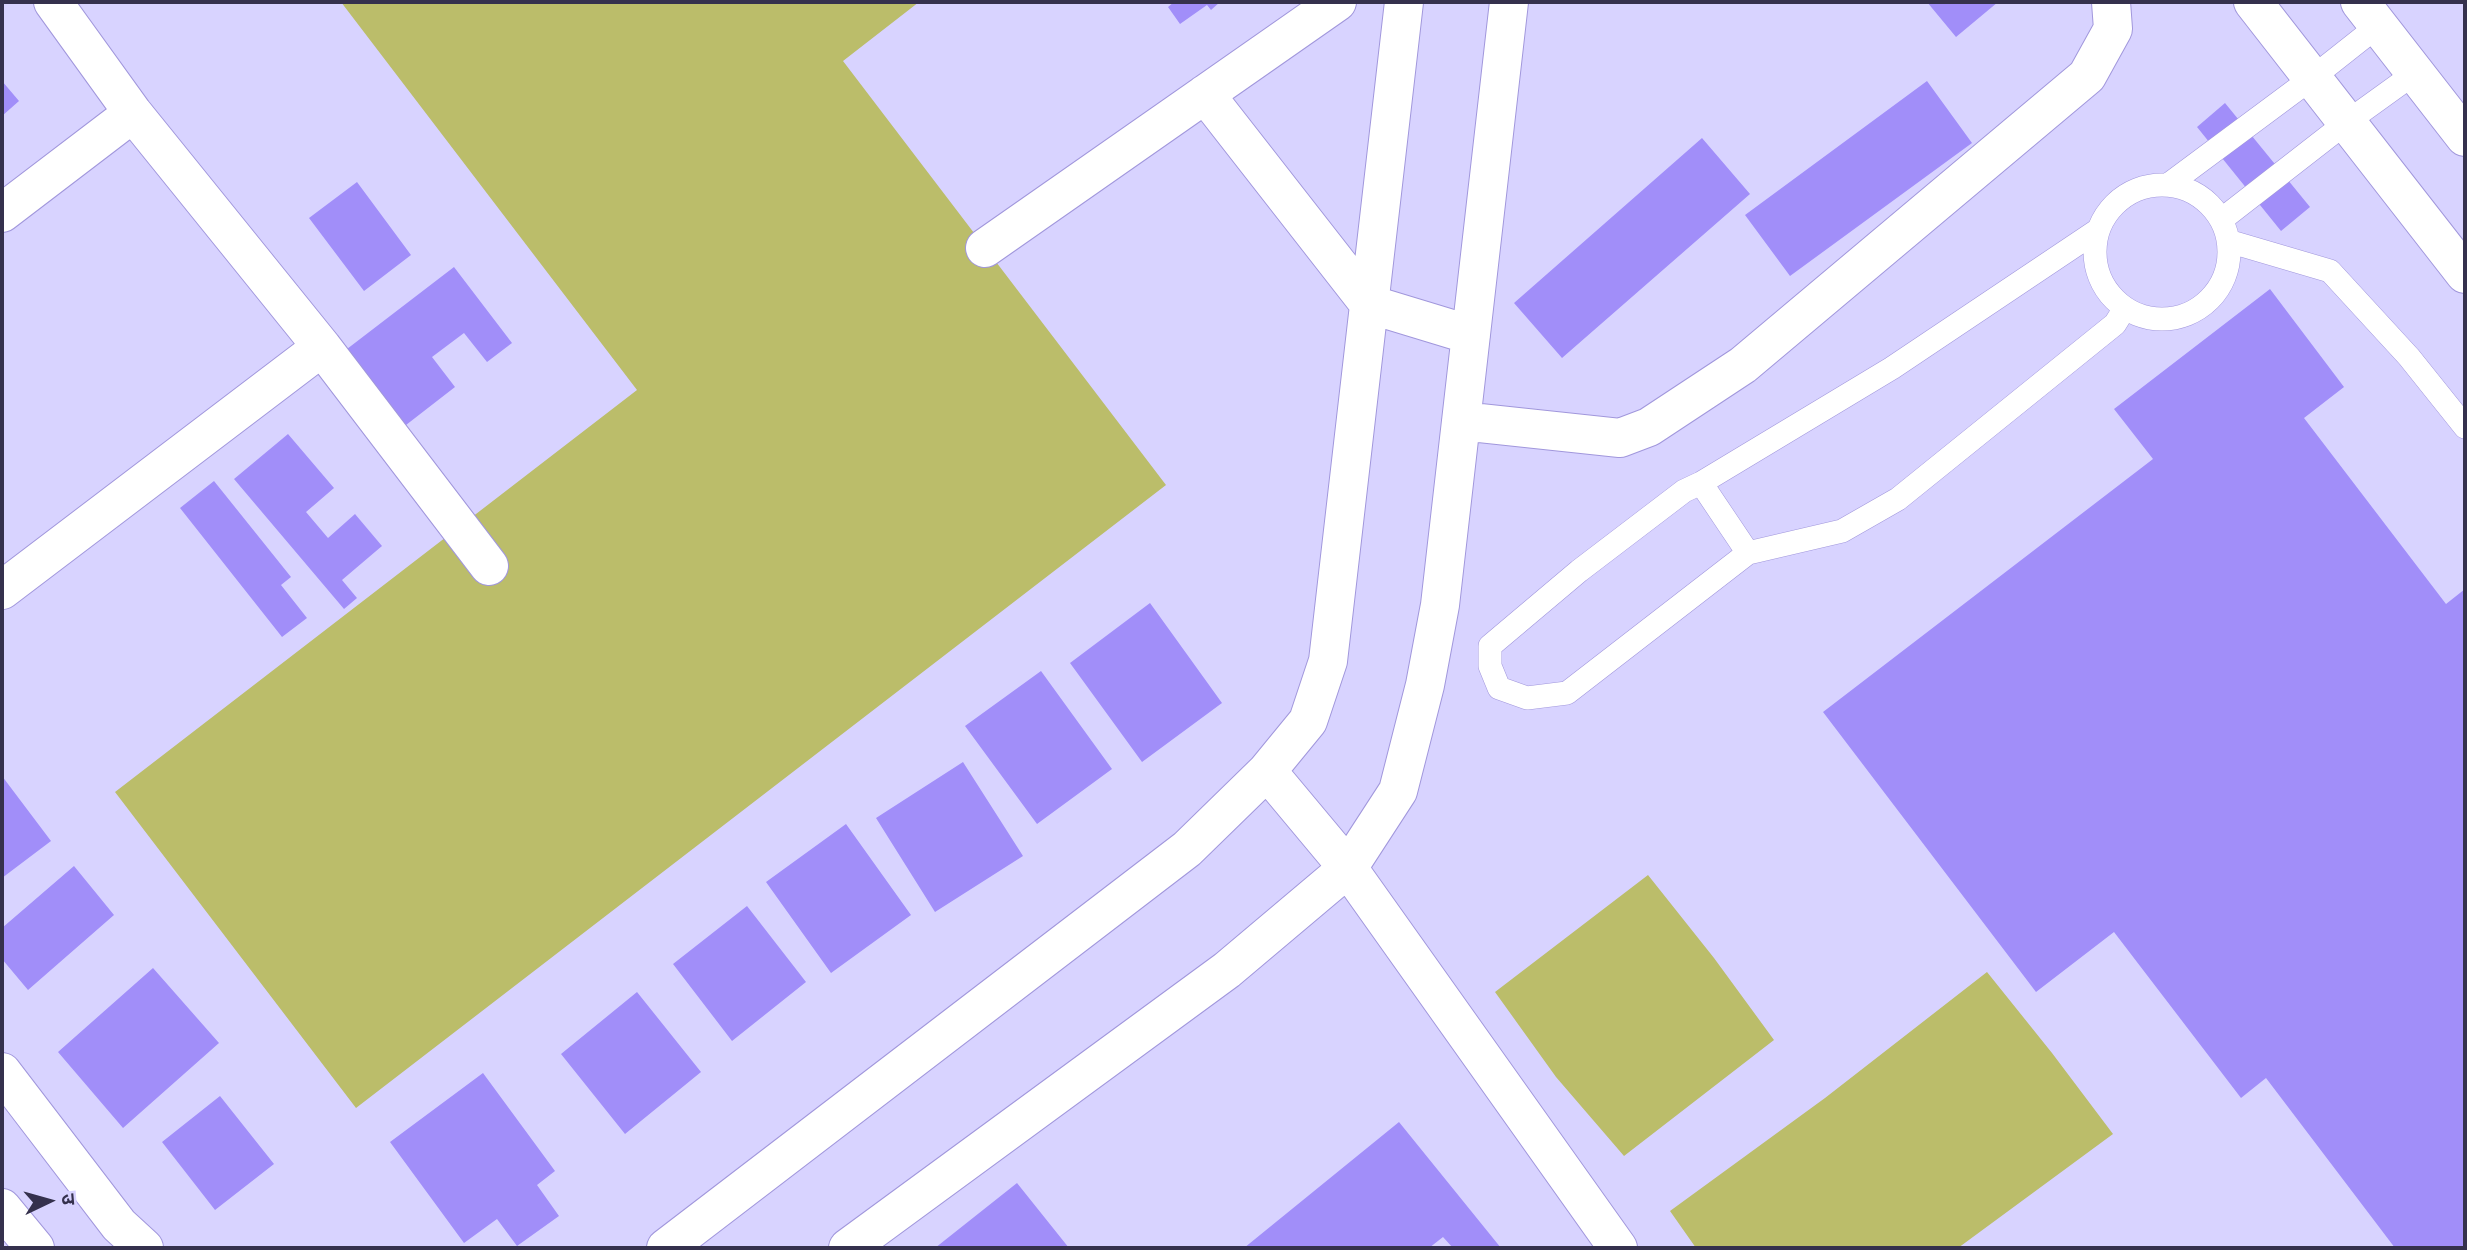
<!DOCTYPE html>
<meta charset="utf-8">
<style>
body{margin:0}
#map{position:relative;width:2467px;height:1250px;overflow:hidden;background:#d8d3ff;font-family:"Playfair Display","Noto Sans Devanagari",serif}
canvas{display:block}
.frame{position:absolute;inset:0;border:4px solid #35314d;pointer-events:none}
.north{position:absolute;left:14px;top:1166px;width:70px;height:70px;-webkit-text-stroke:5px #d8d3ff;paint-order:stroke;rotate:85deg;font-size:19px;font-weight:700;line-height:28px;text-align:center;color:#35314d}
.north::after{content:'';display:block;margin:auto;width:24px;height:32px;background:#35314d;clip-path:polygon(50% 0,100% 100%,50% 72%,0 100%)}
</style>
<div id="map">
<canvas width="2467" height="1250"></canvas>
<div class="frame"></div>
<div class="north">उ</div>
</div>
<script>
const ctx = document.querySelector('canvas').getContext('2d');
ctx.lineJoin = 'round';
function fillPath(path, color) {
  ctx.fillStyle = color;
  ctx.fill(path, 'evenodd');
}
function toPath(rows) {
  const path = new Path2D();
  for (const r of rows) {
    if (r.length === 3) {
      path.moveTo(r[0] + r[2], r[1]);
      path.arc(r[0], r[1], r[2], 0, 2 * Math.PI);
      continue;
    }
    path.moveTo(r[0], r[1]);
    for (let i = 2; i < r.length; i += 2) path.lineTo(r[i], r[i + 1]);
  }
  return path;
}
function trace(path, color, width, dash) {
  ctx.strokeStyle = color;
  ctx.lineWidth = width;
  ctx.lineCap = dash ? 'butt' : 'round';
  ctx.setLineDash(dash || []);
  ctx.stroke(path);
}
fillPath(toPath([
 [341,2,919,2,843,61,1166,485,356,1108,115,792,637,390],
 [1648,875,1714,958,1774,1040,1624,1156,1556,1077,1495,992],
 [1987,972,2052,1053,2113,1134,1958,1248,1696,1248,1670,1211,1825,1098]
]), '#bbbd6a');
fillPath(toPath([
 [1174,2,1220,2,1211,10,1207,5,1180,24,1168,7],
 [1927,2,1998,2,1956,37],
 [2,81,19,101,2,116],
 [1927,81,1972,143,1790,276,1745,215],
 [2225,103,2310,207,2281,231,2197,127],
 [1702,138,1750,194,1562,358,1514,303],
 [357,182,411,255,364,291,309,218],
 [454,267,512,343,487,362,464,333,432,357,455,387,406,425,347,349],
 [2270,289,2344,387,2304,418,2446,604,2465,589,2465,1245,2461,1248,2395,1248,2266,1078,2241,1098,2114,932,2036,992,1823,712,2153,459,2114,409],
 [288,434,334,488,306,512,328,538,355,514,382,546,342,580,357,598,344,609,234,479],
 [214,481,291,577,281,585,307,618,282,637,180,508],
 [1150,603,1222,703,1142,762,1070,663],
 [1041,671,1112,769,1037,824,965,726],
 [963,762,1023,856,935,912,876,818],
 [2,776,51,841,2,878],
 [846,824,911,915,831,973,766,882],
 [74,866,114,915,28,990,2,959,2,928],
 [747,906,806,982,732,1041,673,964],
 [153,968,219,1043,123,1128,58,1052],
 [637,992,701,1072,625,1134,561,1054],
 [483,1073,555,1171,537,1185,559,1216,517,1246,497,1219,464,1243,390,1142],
 [220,1096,274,1164,215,1210,162,1142],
 [1399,1122,1501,1248,1453,1248,1443,1237,1429,1248,1244,1248],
 [1017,1183,1069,1248,935,1248]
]), '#a18ef9');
const service = toPath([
 [2168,185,2312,78,2379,25],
 [2162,252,67],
 [2221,220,2347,122,2415,73],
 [2098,230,1892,368,1701,483,1684,491,1579,571,1490,646,1490,666,1499,688,1527,698,1567,693,1748,553,1842,531,1898,499,2115,324,2125,308],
 [2228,241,2330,271,2409,357,2465,427],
 [1701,483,1748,553]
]);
const minor = toPath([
 [53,2,133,113,322,347,489,566],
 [1205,94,1369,304,1471,335],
 [2,213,133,113],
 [985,248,1337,2],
 [1461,421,1620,438,1649,427,1743,365,2087,76,2113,29,2111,2],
 [2,590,322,347],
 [1267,771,1348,868,1618,1248],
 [2,1072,119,1225,144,1248],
 [2,1208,35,1248],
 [666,1248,1187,849,1267,771,1308,721,1328,661,1404,2],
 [848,1248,1227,970,1348,868,1398,791,1425,685,1440,605,1509,2]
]);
const tertiary = toPath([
 [2253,2,2465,274],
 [2360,2,2465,137]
]);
trace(service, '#a197dc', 24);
trace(minor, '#a197dc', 40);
trace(tertiary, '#a197dc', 40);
trace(service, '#fff', 23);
trace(minor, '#fff', 38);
trace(tertiary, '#fff', 38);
</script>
